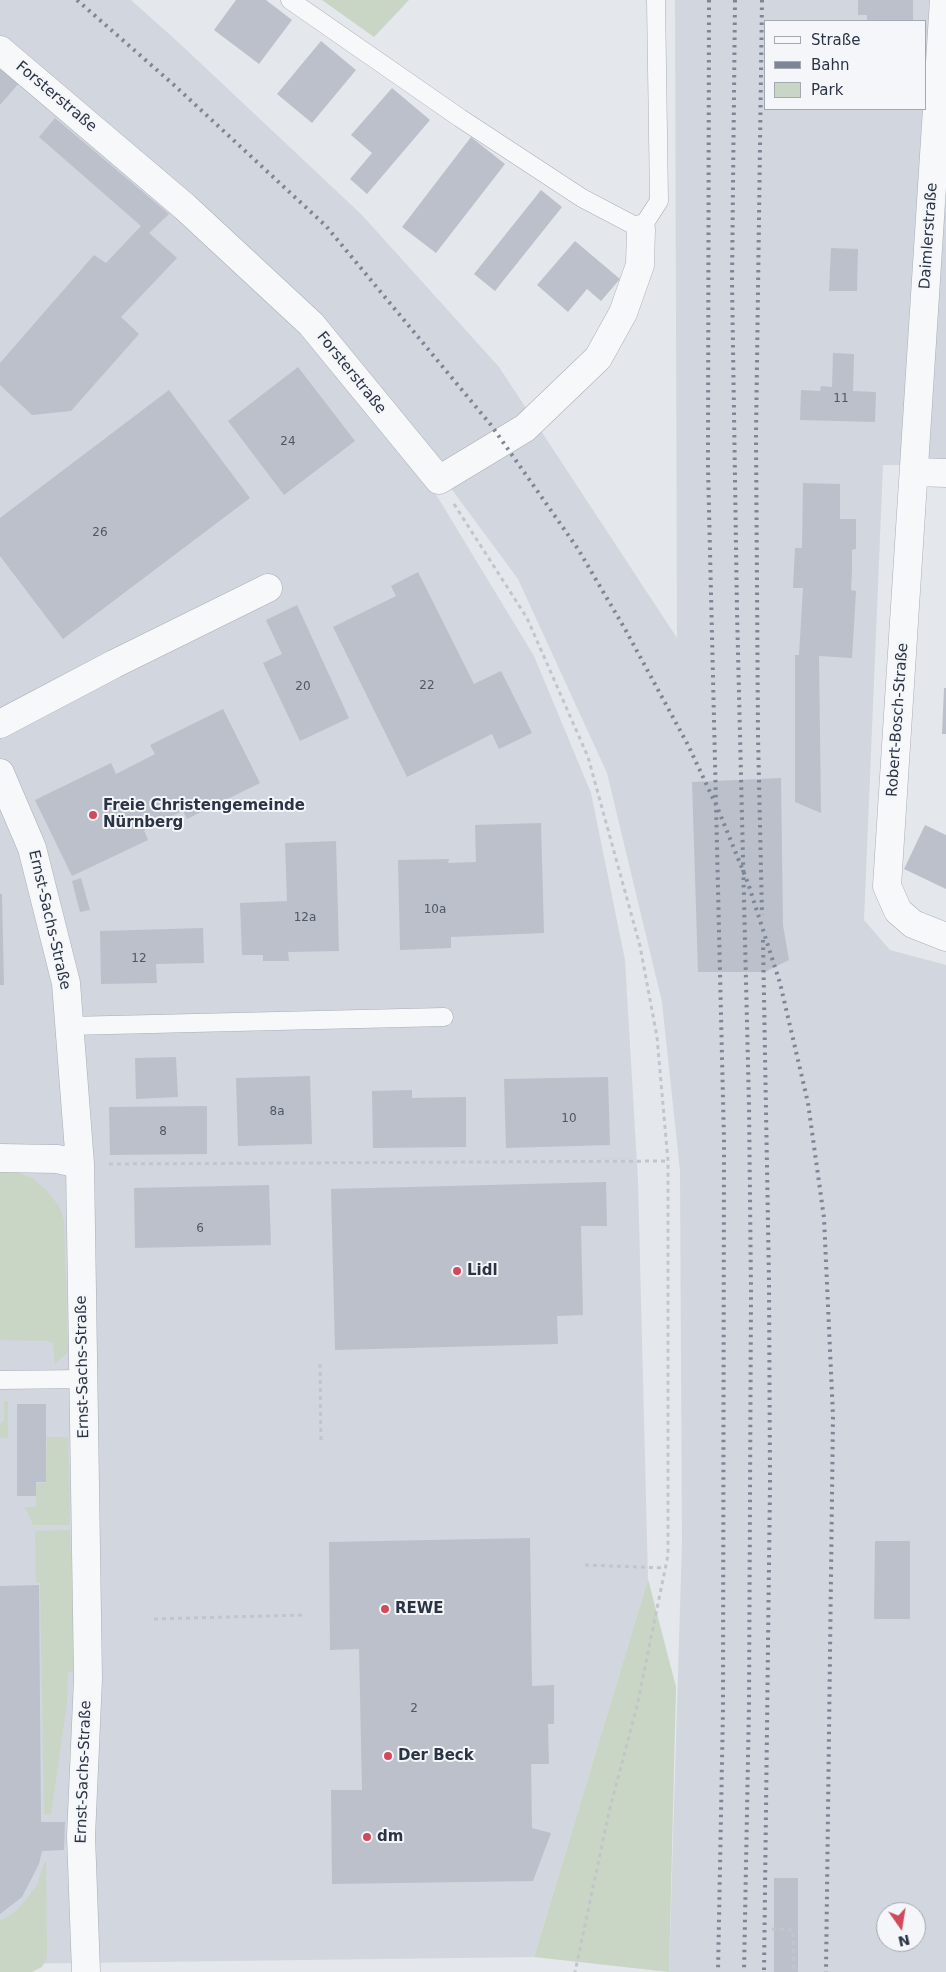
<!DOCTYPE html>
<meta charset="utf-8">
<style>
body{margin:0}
#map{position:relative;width:946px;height:1972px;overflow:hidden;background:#e4e7ec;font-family:"DejaVu Sans",sans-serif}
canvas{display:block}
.legend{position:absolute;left:764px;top:20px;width:162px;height:90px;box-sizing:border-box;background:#f4f6f9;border:1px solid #a4a8b1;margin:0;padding:6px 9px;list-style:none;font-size:15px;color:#2b3445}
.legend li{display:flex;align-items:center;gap:10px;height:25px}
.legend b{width:25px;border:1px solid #a4a8b1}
.north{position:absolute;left:876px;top:1902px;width:50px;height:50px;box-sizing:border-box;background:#f4f6f9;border:1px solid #a4a8b1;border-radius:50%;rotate:167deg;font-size:14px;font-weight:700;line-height:20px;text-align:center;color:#2b3445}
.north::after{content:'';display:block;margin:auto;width:18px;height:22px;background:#d1495b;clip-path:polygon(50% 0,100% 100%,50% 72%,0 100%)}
</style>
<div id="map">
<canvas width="946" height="1972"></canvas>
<ul class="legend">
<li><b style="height:6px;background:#f7f8fa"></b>Straße</li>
<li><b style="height:6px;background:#7d8696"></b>Bahn</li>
<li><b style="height:14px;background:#c9d6c5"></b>Park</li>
</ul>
<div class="north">N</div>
</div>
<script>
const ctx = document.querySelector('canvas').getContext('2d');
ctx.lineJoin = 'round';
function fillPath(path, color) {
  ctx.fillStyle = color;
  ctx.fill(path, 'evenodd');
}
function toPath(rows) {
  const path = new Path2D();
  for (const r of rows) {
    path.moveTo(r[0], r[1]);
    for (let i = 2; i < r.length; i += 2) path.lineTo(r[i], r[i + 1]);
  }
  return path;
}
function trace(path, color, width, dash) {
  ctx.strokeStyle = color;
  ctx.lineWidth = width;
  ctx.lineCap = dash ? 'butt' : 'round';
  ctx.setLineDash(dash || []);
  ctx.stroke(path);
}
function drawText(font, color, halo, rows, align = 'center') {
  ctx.font = font + ' "DejaVu Sans",sans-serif';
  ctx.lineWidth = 4;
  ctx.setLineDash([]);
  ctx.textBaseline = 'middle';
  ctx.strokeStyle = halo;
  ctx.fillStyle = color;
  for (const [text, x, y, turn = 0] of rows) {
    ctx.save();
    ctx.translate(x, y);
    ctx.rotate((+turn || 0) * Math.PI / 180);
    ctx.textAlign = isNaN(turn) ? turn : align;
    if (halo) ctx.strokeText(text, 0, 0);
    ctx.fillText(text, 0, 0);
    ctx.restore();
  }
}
fillPath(toPath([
 [0,0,131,0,178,42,362,215,499,367,677,638,675,0,946,0,946,465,883,465,864,920,890,950,946,965,946,1972,669,1972,682,1543,680,1171,662,1002,607,773,518,579,365,372,423,473,534,656,591,793,625,960,638,1181,648,1579,534,1957,0,1964],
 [765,21,925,21,925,109,765,109],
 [886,1912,916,1912,916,1942,886,1942]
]), '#d2d6de');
fillPath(toPath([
 [322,0,409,0,374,37],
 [0,1170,17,1172,33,1179,46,1190,59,1206,64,1220,68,1352,55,1364,53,1343,47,1341,0,1340],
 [4,1401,8,1401,8,1438,0,1438,0,1424,4,1420],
 [47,1437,68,1437,70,1525,33,1525,25,1507,36,1507,36,1483,46,1483],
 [70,1530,75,1672,68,1672,67,1703,51,1814,44,1814,40,1583,36,1582,35,1531],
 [648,1579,676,1687,669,1972,534,1957],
 [46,1862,47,1957,42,1967,32,1972,0,1972,0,1921,15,1912,28,1897,37,1885,44,1863]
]), '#c9d6c5');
fillPath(toPath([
 [236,0,266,0,292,20,259,64,214,30],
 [858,0,913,0,913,21,867,21,867,15,858,15],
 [321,41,356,70,312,123,277,94],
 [0,65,20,82,0,105],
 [392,88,430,120,367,194,350,179,372,153,351,135],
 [55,118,169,214,149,233,177,258,121,317,139,334,71,411,32,415,0,385,0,363,94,255,106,263,141,226,39,137],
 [471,137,505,164,436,253,402,227],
 [541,190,562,207,495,291,474,274],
 [575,241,620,279,601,301,587,289,568,312,537,285],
 [831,248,858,249,857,291,829,291],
 [833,353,854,354,853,391,876,392,875,422,800,420,801,390,820,391,821,386,832,387],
 [298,367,355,441,284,495,228,421],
 [169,390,250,498,63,639,0,556,0,518],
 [803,483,840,484,840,519,856,519,856,549,852,550,852,570,851,590,856,591,852,658,819,656,821,813,795,802,795,655,799,655,803,588,793,588,795,548,802,548],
 [418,572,474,684,501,671,532,733,499,749,492,734,407,777,333,627,396,596,391,586],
 [297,605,349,718,300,741,263,663,282,654,266,620],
 [944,688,946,688,946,734,942,734],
 [223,709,260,783,187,819,183,811,144,830,148,840,72,876,35,800,111,763,116,774,155,754,150,745],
 [781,778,783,925,789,960,765,972,698,972,692,782],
 [541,823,544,933,451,937,451,948,400,950,398,860,449,859,448,863,476,862,475,825],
 [925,825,946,835,946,889,904,869],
 [336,841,339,951,288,952,289,961,263,961,263,955,242,955,240,903,287,901,285,843],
 [81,878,90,910,80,912,72,881],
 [0,894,2,894,4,985,0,985],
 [203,928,204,963,156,964,157,983,101,984,100,931],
 [176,1057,178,1097,136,1099,135,1058],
 [310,1076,312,1144,238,1146,236,1078],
 [608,1077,610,1145,506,1148,504,1079],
 [412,1090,412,1098,466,1097,466,1147,373,1148,372,1091],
 [207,1106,207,1154,110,1155,109,1107],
 [606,1182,607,1226,581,1226,583,1315,557,1316,558,1344,335,1350,331,1189],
 [269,1185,271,1245,135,1248,134,1188],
 [17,1404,46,1404,46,1482,36,1482,36,1496,17,1496],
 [530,1538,532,1686,554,1685,554,1724,548,1724,549,1764,531,1764,532,1828,551,1833,533,1881,332,1884,331,1790,362,1790,359,1649,330,1650,329,1542],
 [875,1541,910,1541,910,1619,874,1619],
 [39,1585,41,1822,65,1822,64,1850,42,1851,39,1864,22,1897,0,1914,0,1586],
 [774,1878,798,1878,798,1972,774,1972]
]), '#bbc0ca');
const service = toPath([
 [290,0,460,118,582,198,641,229,659,201,656,0],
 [69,1026,444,1017],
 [0,1380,83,1379]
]);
const minor = toPath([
 [944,0,887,886,898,911,913,924,946,937],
 [0,50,185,207,311,324,439,480,525,428,598,358,623,313,640,265,641,229],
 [914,472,946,473],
 [0,724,114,664,268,588],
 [0,773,32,848,66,983,80,1164,88,1679,81,1836,86,1972],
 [0,1158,57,1159,80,1164]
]);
trace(service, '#a9aeb7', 19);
trace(minor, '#a9aeb7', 29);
trace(toPath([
 [454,504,527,618,588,757,640,946,657,1037,668,1161,668,1555,637,1706,609,1812,575,1972],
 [109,1164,668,1161],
 [320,1364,321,1442],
 [585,1565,665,1568],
 [154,1619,304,1615],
 [772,1929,793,1930,794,1972]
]), '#c2c5cb', 3, [4, 4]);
trace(service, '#f7f8fa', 18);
trace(minor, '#f7f8fa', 28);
trace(toPath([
 [77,0,174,85,326,226,491,425,578,549,625,629,688,745,718,809,748,883,780,983,808,1103,824,1218,833,1416,826,1972],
 [709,0,708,467,724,1141,723,1709,718,1972],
 [735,0,732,281,737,611,749,1105,751,1290,749,1705,744,1972],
 [762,0,756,436,758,736,762,915],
 [763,940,769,1280,770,1483,764,1972]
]), '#7d8696', 4, [2.5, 5]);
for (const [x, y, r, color] of [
 [93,815,5,"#d1495b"],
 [457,1271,5,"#d1495b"],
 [385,1609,5,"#d1495b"],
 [388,1756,5,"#d1495b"],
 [367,1837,5,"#d1495b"]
]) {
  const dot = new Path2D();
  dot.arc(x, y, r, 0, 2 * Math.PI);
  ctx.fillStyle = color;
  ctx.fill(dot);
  trace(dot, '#f4f6f9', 2);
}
drawText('12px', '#4f5766', null, [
 ["11",841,399],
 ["24",288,442],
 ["26",100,533],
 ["22",427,686],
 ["20",303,687],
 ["10a",435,910],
 ["12a",305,918],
 ["12",139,959],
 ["8a",277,1112],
 ["10",569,1119],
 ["8",163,1132],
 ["6",200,1229],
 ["2",414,1709]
]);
drawText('15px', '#2b3445', '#f4f6f9', [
 ["Forsterstraße",56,97,40],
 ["Daimlerstraße",929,236,-86],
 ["Forsterstraße",351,373,51],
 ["Robert-Bosch-Straße",898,720,-86],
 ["Ernst-Sachs-Straße",49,920,77],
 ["Ernst-Sachs-Straße",83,1367,-91],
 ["Ernst-Sachs-Straße",84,1772,-88]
]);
drawText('bold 15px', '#2b3445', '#f4f6f9', [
 ["Freie Christengemeinde",103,806],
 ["Nürnberg",103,823],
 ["Lidl",467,1271],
 ["REWE",395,1609],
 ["Der Beck",398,1756],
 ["dm",377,1837]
], 'left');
</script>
